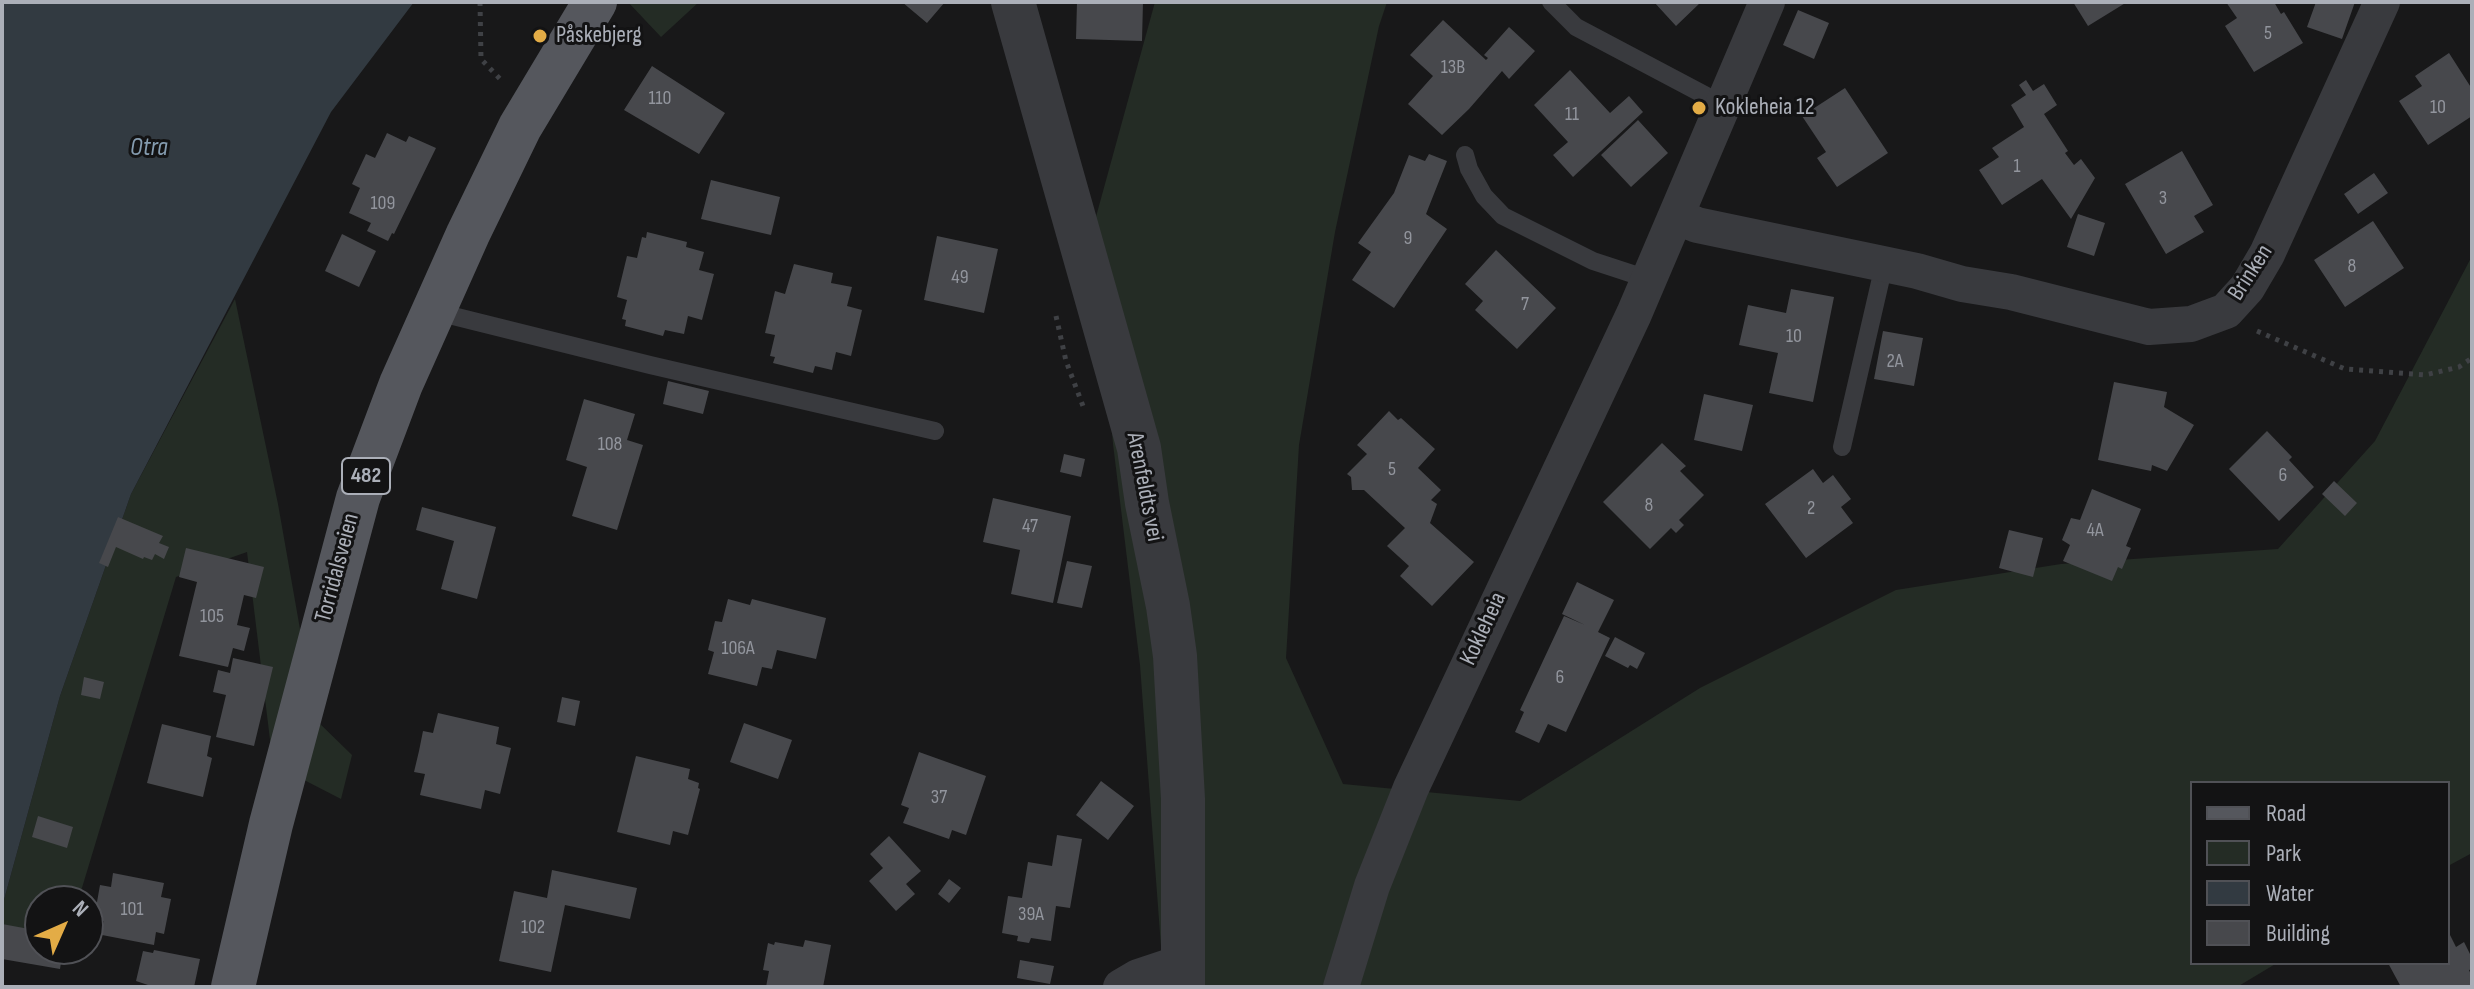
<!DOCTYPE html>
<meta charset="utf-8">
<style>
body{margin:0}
#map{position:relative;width:2474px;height:989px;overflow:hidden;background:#181819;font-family:"Sofia Sans Condensed",sans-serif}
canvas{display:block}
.frame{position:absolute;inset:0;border:4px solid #abafb8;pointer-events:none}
.legend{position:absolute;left:2190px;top:781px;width:260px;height:184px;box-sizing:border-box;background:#131314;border:2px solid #505156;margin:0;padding:10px 14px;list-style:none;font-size:24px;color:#abafb8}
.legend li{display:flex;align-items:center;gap:16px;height:40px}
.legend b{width:40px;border:2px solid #505156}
.north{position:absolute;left:24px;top:885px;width:80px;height:80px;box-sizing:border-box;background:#131314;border:2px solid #505156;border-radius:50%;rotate:45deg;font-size:22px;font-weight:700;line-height:32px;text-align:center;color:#abafb8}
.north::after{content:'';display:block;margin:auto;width:28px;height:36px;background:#e3ac46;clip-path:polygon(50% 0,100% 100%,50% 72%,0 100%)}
</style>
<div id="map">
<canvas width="2474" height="989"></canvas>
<div class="frame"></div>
<ul class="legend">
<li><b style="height:10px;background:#55575d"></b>Road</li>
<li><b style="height:22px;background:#242c25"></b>Park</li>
<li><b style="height:22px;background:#323a41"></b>Water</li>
<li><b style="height:22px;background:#47484c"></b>Building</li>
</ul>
<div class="north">N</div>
</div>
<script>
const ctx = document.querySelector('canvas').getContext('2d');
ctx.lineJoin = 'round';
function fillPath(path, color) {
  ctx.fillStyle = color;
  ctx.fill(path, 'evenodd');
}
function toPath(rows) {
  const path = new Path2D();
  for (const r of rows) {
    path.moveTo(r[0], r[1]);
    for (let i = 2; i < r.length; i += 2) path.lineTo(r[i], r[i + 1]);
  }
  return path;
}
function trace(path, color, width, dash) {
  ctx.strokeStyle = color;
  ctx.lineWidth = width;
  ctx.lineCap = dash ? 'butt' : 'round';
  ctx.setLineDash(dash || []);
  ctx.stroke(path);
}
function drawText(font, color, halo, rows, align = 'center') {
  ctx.font = font + ' "Sofia Sans Condensed",sans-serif';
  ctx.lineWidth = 6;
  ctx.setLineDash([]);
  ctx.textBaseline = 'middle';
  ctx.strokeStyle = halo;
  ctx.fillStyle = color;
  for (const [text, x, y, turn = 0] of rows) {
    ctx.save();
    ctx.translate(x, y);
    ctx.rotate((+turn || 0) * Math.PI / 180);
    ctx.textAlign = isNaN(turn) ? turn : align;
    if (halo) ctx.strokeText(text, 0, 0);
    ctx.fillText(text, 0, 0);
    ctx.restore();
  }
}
fillPath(toPath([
 [628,2,699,2,661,37],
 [1155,2,1387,2,1379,26,1335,232,1299,445,1286,658,1343,784,1520,801,1700,688,1896,590,2061,564,2278,549,2375,441,2472,256,2472,853,2448,866,2448,783,2192,783,2192,963,2277,963,2237,987,1164,987,1140,665,1113,444,1094,224],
 [235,299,278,504,316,720,352,755,341,799,273,764,247,552,176,577,78,901,40,901,40,949,63,949,60,961,2,936,2,907,60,696,131,494]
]), '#242c25');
fillPath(toPath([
 [2,2,414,2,331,112,131,494,60,696,2,907]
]), '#323a41');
fillPath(toPath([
 [902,2,945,2,927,23],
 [1077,2,1143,2,1142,41,1076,39],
 [1654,2,1701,2,1676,26],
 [2073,2,2127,2,2088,26],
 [2226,2,2274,2,2281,14,2284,12,2303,43,2254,72,2225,26,2237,18],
 [2316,2,2355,2,2342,39,2307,27],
 [1798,10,1829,23,1814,59,1783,45],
 [1443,20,1486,60,1488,58,1484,55,1509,27,1535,51,1509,79,1502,71,1469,109,1442,135,1408,104,1433,76,1410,55],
 [2449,53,2472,89,2472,116,2428,145,2399,101,2422,86,2415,76],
 [652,66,725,113,699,154,624,110],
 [1570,70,1610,113,1629,96,1643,112,1573,177,1553,155,1568,142,1534,105],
 [2026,80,2033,91,2044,84,2057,105,2044,114,2068,151,2065,153,2074,165,2081,159,2095,178,2071,219,2042,179,2002,205,1979,170,1999,157,1992,148,2024,127,2011,105,2026,95,2019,85],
 [1845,88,1888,153,1837,187,1817,158,1826,152,1802,116],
 [1638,120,1668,153,1631,187,1601,155],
 [387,133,406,142,409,136,436,148,394,234,392,233,388,241,367,231,371,223,349,213,360,188,352,184,366,154,375,158],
 [2182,151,2213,205,2194,216,2204,232,2166,254,2125,184],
 [1429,154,1447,161,1426,214,1447,229,1394,308,1352,280,1371,252,1358,243,1394,193,1409,155,1425,161],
 [2374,173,2388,193,2358,214,2344,194],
 [711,180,780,197,771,235,701,219],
 [2078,214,2105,223,2094,256,2067,247],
 [2373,221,2404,268,2345,307,2314,260],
 [647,232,687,242,686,247,704,252,699,270,714,274,702,320,688,316,684,334,665,330,663,336,625,326,626,320,622,319,627,300,617,297,627,256,637,258,642,237,646,238],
 [342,234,376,251,359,287,325,271],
 [937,236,998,249,984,313,924,300],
 [1496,250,1556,308,1517,349,1475,310,1483,301,1465,284],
 [794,264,833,273,831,283,852,287,847,306,862,310,851,356,836,352,832,370,815,366,813,373,773,363,775,357,770,356,775,335,765,333,775,291,785,294],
 [1791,289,1834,297,1813,402,1769,393,1778,353,1739,345,1748,305,1786,313],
 [1883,331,1923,338,1914,386,1874,379],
 [668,381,709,391,703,414,663,404],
 [2114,382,2167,392,2164,407,2194,425,2167,471,2152,465,2151,471,2098,460],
 [1704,394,1753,405,1742,451,1694,440],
 [584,399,635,414,627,440,643,445,617,530,572,516,587,467,566,460],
 [1389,411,1398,420,1401,418,1435,449,1418,468,1441,490,1431,500,1437,504,1430,523,1474,562,1432,606,1400,576,1409,566,1387,546,1405,528,1364,490,1352,490,1351,477,1347,474,1367,454,1357,445],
 [2267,431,2292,457,2289,460,2314,487,2279,521,2229,469],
 [1662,443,1686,466,1680,471,1704,495,1679,520,1684,525,1676,533,1671,528,1650,549,1603,502],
 [1064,454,1085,459,1081,477,1060,472],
 [1813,469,1823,483,1833,475,1851,499,1841,507,1853,523,1806,558,1765,504],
 [2334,481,2357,503,2345,516,2322,494],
 [2092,489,2141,509,2126,546,2131,548,2122,569,2118,567,2112,581,2063,561,2070,545,2062,540,2071,518,2080,520],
 [993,498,1071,516,1053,603,1011,594,1020,550,983,542],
 [422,507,496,527,477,599,441,589,454,541,416,530],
 [118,517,163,536,159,543,169,547,164,559,155,554,152,560,144,557,143,559,116,547,108,567,99,563],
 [2009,530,2043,538,2033,577,1999,568],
 [186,548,264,567,256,598,244,595,237,625,250,628,244,651,233,648,228,667,179,656,197,582,179,577],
 [1067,561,1092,566,1082,608,1057,603],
 [1577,582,1614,600,1598,632,1610,638,1566,732,1548,724,1539,743,1515,732,1524,712,1520,710,1564,616,1585,625,1562,614],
 [728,599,750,605,752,599,826,618,816,659,777,650,772,669,762,667,757,686,708,674,714,652,708,650,715,621,722,622],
 [1615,637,1645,653,1637,669,1630,665,1628,668,1605,656],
 [233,658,273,667,254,746,216,737,226,695,213,692,218,670,230,673],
 [84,677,104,682,100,699,81,695],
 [562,697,580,701,575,726,557,722],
 [438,713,499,727,496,744,511,748,500,794,485,790,481,809,420,795,425,774,414,772,419,751,423,731,433,733],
 [744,723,792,740,778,779,730,762],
 [162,724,211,736,207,756,212,758,203,797,147,783],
 [919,752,986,776,966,835,952,830,949,839,903,823,909,808,901,805],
 [636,756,690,769,688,779,699,783,698,788,700,789,688,835,673,831,670,845,617,832],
 [1101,781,1134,806,1108,840,1076,815],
 [38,816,73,827,67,848,32,837],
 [1057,835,1082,839,1070,908,1056,906,1051,941,1031,938,1029,943,1017,941,1018,936,1002,933,1008,896,1022,898,1028,862,1052,866],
 [889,836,921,871,906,884,915,894,896,911,869,881,883,868,870,854],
 [552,870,637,888,630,919,565,905,551,972,499,961,514,891,547,898],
 [113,873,164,883,161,897,171,899,164,934,156,932,154,945,102,935,104,921,94,919,100,885,111,887],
 [949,879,961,888,949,903,938,894],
 [2,924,40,931,40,949,63,949,60,969,2,959],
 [2448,931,2456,947,2464,942,2472,958,2472,969,2469,970,2472,977,2472,987,2401,987,2388,963,2448,963],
 [805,940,831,945,823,987,766,987,769,971,763,970,768,943,774,945,775,942,803,947],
 [154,950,200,959,194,987,154,987,136,981,143,951,153,953],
 [1020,960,1054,966,1050,984,1017,978]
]), '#47484c');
trace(toPath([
 [480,2,481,59,501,80],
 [1056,316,1066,361,1083,406],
 [2257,331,2345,369,2425,375,2459,367,2472,358]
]), '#3f4145', 5, [4, 6]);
trace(toPath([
 [1551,2,1576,27,1714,100,1724,102],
 [1465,155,1469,169,1484,196,1503,216,1593,261,1648,279],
 [433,311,650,365,935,431],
 [1842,447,1884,265]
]), '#393a3e', 18);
trace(toPath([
 [1676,216,1697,225,1917,271,1962,284,2011,292,2149,327,2191,324,2226,311,2247,288,2267,254,2382,2],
 [1121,987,1138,977,1183,962],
 [1341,987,1372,886,1411,788,1634,314,1767,2]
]), '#393a3e', 36);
trace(toPath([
 [1013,2,1139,448,1147,503,1168,606,1175,656,1183,799,1183,987]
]), '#393a3e', 44);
trace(toPath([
 [233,987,271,824,358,498,401,384,468,234,520,127,595,2]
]), '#55575d', 44);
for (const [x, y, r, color] of [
 [540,36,8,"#e3ac46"],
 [1699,108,8,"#e3ac46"]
]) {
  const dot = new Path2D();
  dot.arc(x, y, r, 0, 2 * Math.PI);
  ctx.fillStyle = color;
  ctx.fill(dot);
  trace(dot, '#131314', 3);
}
drawText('20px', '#92959d', null, [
 ["5",2268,34],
 ["13B",1453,68],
 ["110",660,99],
 ["10",2438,108],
 ["11",1572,115],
 ["1",2017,167],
 ["3",2163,199],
 ["109",383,204],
 ["9",1408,239],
 ["8",2352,267],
 ["49",960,278],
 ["7",1525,305],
 ["10",1794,337],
 ["2A",1895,362],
 ["108",610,445],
 ["5",1392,470],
 ["6",2283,476],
 ["8",1649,506],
 ["2",1811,509],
 ["47",1030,527],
 ["4A",2095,531],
 ["105",212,617],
 ["106A",738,649],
 ["6",1560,678],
 ["37",939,798],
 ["101",132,910],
 ["39A",1031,915],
 ["102",533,928]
]);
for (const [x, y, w] of [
 [366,476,48]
]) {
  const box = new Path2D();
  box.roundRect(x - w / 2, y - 18, w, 36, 6);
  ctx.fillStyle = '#131314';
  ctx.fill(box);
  trace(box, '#abafb8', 2);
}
drawText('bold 22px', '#abafb8', null, [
 ["482",366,476]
]);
drawText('24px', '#abafb8', '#131314', [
 ["Påskebjerg",556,36],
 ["Kokleheia 12",1715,108]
], 'left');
drawText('24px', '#abafb8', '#131314', [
 ["Brinken",2251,273,-57],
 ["Arenfeldts vei",1144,487,79],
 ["Torridalsveien",338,568,-75],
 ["Kokleheia",1484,629,-65]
]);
drawText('italic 26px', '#859cb0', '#131314', [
 ["Otra",149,148]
]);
</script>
